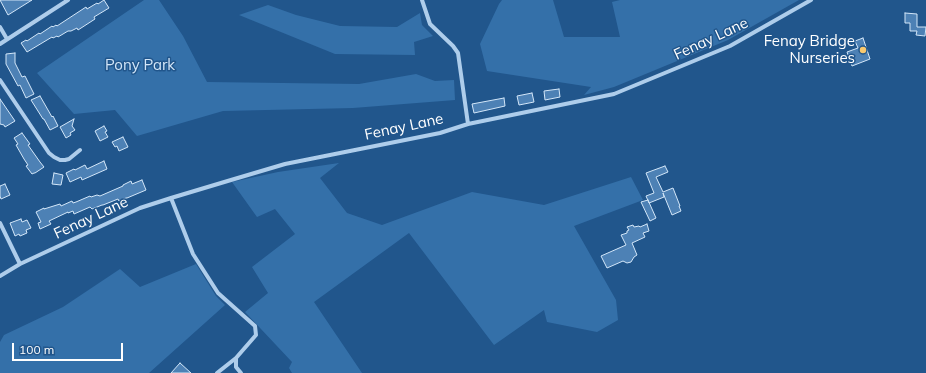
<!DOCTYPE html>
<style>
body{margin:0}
#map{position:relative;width:926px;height:373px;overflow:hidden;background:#21568c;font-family:Mulish,sans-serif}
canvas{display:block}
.scale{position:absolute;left:12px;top:343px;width:111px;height:18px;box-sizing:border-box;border:2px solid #fff;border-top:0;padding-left:5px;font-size:12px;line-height:14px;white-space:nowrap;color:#fff;-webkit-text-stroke:3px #21568c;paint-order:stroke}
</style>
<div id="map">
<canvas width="926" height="373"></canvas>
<div class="scale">100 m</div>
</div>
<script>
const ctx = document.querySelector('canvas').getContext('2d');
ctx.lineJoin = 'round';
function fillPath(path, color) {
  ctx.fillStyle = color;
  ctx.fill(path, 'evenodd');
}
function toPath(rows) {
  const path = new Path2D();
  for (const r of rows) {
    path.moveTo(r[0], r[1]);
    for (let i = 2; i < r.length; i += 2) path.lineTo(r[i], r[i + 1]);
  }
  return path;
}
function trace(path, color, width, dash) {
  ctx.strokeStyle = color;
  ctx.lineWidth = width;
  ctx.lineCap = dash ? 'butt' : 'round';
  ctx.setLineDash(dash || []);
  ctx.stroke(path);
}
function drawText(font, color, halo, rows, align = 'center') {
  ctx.font = font + ' Mulish,sans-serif';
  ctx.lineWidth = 3;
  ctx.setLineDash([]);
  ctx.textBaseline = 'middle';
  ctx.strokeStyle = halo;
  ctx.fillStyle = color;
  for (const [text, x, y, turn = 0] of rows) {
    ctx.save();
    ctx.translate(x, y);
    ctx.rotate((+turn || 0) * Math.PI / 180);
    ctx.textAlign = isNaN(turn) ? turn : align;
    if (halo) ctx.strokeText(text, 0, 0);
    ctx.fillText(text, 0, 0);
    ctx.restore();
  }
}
fillPath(toPath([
 [144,0,159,0,183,36,207,82,359,84,416,74,435,81,454,80,455,100,353,108,223,111,137,136,115,110,74,114,37,73],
 [502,0,553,0,564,37,620,37,612,2,620,0,799,0,728,40,614,87,584,95,591,87,487,71,480,44,499,4],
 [268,5,296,15,340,26,397,27,420,13,422,25,433,36,414,42,415,55,335,54,239,15],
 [339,163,320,178,347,213,382,225,472,192,544,205,631,177,643,200,574,226,616,300,618,320,597,332,547,322,544,310,494,345,409,233,314,302,362,373,292,373,289,368,292,362,245,312,268,293,252,267,295,234,275,209,257,217,232,182,278,172],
 [196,264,216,296,225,305,149,373,0,373,0,342,4,335,63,307,120,269,140,287]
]), '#3470a9');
const building = toPath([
 [0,0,32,0,8,15,0,0],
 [104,0,109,8,94,17,95,19,78,30,77,28,71,31,68,31,58,37,57,36,53,38,52,37,27,52,21,43,26,40,27,41,39,33,40,34,52,26,53,27,56,25,57,26,86,7,87,9,97,3,98,4,104,0],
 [905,13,917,14,917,27,926,27,925,36,916,35,917,31,910,31,910,23,905,23,905,13],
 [863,38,870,59,852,66,847,52,858,48,855,41,863,38],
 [15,53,15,63,22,77,25,76,34,94,26,98,20,85,18,86,6,64,6,54,15,53],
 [559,89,560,97,545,100,544,91,559,89],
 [532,93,534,102,519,105,517,96,532,93],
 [40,96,52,117,53,116,58,126,50,130,44,119,43,119,31,100,40,96],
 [504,98,505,106,474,113,472,104,504,98],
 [0,99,15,121,5,127,4,125,0,124,0,99],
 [74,119,72,126,75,130,70,133,71,135,66,138,60,127,74,119],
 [104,126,107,131,105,132,108,137,100,141,95,131,104,126],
 [22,133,30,144,28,145,40,162,44,167,35,173,34,173,32,174,26,166,28,165,24,159,16,145,18,144,14,138,22,133],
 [123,137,128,147,119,151,117,146,115,147,112,142,123,137],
 [104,161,107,169,82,180,81,177,70,182,66,173,74,169,75,170,85,165,87,169,104,161],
 [665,166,668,172,656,177,663,192,673,188,680,206,679,206,681,211,672,215,663,193,664,197,649,203,646,196,654,193,646,173,665,166],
 [54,173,63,175,61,185,52,184,54,173],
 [142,180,146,190,127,198,126,198,119,201,118,199,103,205,102,205,92,209,90,207,74,214,73,211,68,213,68,212,49,221,51,224,40,229,38,223,41,222,36,212,44,208,44,209,60,204,61,206,72,201,73,203,76,202,90,196,91,197,97,195,100,196,123,186,123,185,131,181,132,184,142,180],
 [5,184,10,195,1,199,0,196,0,186,5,184],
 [648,200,656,218,650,221,641,202,648,200],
 [21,219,22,222,27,220,31,228,26,230,27,233,20,236,19,234,15,236,10,223,21,219],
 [647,224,649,231,643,233,645,237,632,243,637,255,634,257,631,262,627,263,623,261,607,268,601,256,626,245,621,235,627,233,627,231,629,230,627,227,633,225,634,227,639,226,640,227,647,224],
 [180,363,191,373,171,373,180,363]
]);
fillPath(building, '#4d81b5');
trace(building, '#d3e6f8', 1);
trace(toPath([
 [422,0,430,24,453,46,458,53,468,124],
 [0,27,7,39],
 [0,44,68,0],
 [0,80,49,153,54,157,60,160,65,160,69,159,80,150],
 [171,198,193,254,218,293,255,326,256,335,236,358,236,367,241,373],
 [0,223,20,264],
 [0,276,20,264,140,208,171,198,231,180,285,164,440,133,468,124,614,94,730,46,811,0],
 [217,373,236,358]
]), '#aecdeb', 4);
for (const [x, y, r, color] of [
 [863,50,4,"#f8c96f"]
]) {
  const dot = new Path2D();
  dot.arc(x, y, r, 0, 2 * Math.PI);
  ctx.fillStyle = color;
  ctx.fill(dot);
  trace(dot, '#21568c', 1.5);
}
drawText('15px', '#fff', '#21568c', [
 ["Fenay Lane",711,39,-25],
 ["Fenay Lane",404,127,-12],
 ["Fenay Lane",91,218,-25]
]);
drawText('15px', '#fff', '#21568c', [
 ["Fenay Bridge",855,41],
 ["Nurseries",855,58]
], 'right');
drawText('15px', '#d3e6f8', '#21568c', [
 ["Pony Park",140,65]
]);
</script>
